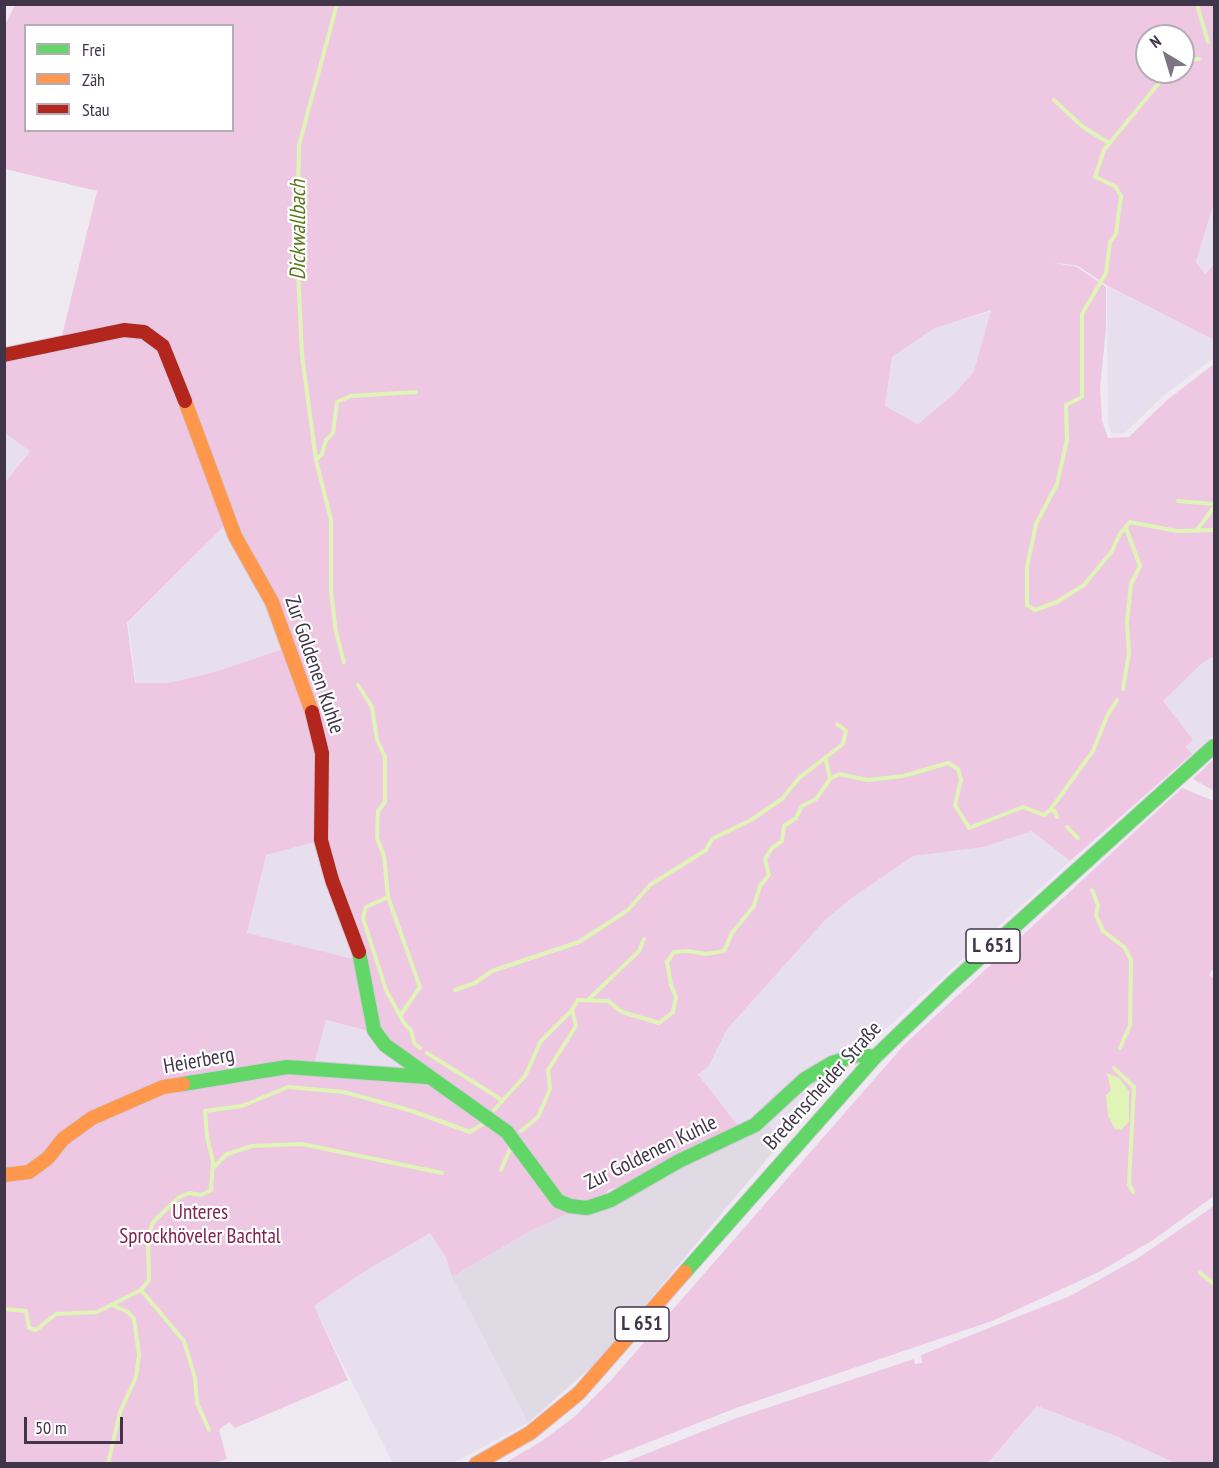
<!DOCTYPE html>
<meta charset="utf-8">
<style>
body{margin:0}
#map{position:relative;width:1219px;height:1468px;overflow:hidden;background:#efeaf2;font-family:"PT Sans Narrow",sans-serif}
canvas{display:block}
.frame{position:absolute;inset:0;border:6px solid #403549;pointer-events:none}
.legend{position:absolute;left:24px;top:24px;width:210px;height:108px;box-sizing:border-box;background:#fff;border:2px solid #b3aeb6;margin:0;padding:8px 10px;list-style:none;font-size:18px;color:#403549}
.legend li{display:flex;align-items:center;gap:12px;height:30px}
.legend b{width:30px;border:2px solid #b3aeb6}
.north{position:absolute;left:1135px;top:24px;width:60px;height:60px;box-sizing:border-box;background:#fff;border:2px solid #b3aeb6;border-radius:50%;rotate:322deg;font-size:16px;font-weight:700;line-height:24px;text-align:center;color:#403549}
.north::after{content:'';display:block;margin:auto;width:21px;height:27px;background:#7d7484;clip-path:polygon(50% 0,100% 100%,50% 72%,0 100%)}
.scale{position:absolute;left:24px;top:1417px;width:99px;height:27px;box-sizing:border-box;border:3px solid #403549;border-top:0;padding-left:8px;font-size:18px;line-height:21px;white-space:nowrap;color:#403549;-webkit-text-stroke:4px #fff;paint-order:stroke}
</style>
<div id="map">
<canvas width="1219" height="1468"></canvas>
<div class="frame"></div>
<ul class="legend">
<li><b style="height:8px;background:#63d668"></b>Frei</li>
<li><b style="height:8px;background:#ff974d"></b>Zäh</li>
<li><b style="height:8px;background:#b3261e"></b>Stau</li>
</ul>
<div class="north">N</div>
<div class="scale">50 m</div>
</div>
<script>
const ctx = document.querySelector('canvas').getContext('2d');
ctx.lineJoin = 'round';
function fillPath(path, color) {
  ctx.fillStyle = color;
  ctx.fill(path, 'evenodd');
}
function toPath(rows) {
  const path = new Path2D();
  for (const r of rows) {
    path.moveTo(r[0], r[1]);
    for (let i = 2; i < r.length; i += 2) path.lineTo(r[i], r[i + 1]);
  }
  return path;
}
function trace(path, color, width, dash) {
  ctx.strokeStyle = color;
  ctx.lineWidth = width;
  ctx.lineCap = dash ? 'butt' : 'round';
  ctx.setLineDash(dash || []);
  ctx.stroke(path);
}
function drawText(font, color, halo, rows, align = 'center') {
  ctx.font = font + ' "PT Sans Narrow",sans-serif';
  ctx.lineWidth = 4.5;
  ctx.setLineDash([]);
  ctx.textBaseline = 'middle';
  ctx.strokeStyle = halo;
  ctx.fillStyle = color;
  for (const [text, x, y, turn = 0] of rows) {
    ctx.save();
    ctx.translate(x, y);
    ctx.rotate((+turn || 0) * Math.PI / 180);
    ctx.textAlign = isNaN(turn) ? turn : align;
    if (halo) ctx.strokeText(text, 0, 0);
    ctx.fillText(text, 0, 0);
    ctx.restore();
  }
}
fillPath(toPath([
 [1214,205,1214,264,1204,274,1196,262],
 [1107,286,1214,340,1214,358,1163,396,1126,432,1120,434,1111,433,1108,422],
 [991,311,974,371,955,393,918,424,885,406,892,357,933,329],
 [5,433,30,450,5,484],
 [227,523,286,648,215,672,168,683,136,683,128,623],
 [1214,642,1214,735,1192,754,1146,693],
 [1030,829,1070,861,864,1049,784,1139,766,1123,740,1128,689,1062,779,953,901,857,966,848],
 [319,841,357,960,247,934,265,855],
 [325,1020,372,1032,435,1087,313,1068],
 [423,1223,446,1258,452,1277,528,1423,453,1463,393,1463,293,1266],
 [1037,1406,1116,1436,1175,1463,988,1464]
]), '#e8dfee');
fillPath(toPath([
 [766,1123,784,1139,598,1361,528,1423,452,1277,530,1231]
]), '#dfdae4');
fillPath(toPath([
 [15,5,1214,5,1214,203,1196,262,1205,274,1214,264,1214,340,1108,286,1078,266,1050,262,1077,267,1106,287,1106,329,1100,388,1102,420,1108,438,1129,437,1167,400,1214,364,1214,656,1202,663,1163,701,1193,740,1186,746,1192,754,1070,861,1032,831,983,847,913,856,850,899,824,921,727,1029,708,1067,698,1074,740,1128,636,1182,608,1190,605,1197,530,1231,452,1277,446,1258,430,1233,360,1274,314,1306,348,1380,235,1428,229,1422,219,1430,227,1459,214,1463,5,1463,5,1177,29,1173,5,1175,4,484,30,451,5,433,5,358,116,335,136,334,148,337,162,349,227,523,127,623,135,683,168,683,215,672,286,648,309,709,321,764,316,825,319,841,266,855,247,933,358,960,371,1023,368,986,328,857,322,826,324,761,315,717,278,601,242,546,177,366,159,334,137,327,110,329,61,340,97,191,5,169,5,25],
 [26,26,232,26,232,130,26,130],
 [1147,36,1183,36,1183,72,1147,72],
 [991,310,974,371,955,393,918,424,885,406,892,357,933,329],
 [326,1020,372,1032,386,1049,433,1086,342,1072,288,1069,165,1088,92,1120,77,1130,90,1116,162,1086,286,1066,313,1068],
 [1214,759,1214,791,1193,779],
 [1182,788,1214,801,1214,967,1209,975,1214,978,1214,1196,1153,1240,1099,1272,992,1321,736,1408,596,1463,503,1464,542,1441,574,1417,612,1379,904,1045],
 [1214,1206,1214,1463,1175,1463,1116,1436,1037,1406,988,1463,623,1463,734,1419,914,1359,915,1364,922,1363,921,1355,1070,1296,1138,1258]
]), '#eec8e2');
fillPath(toPath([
 [1107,1073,1119,1078,1129,1091,1129,1121,1122,1130,1115,1129,1108,1116,1106,1095,1111,1090]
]), '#e0f4b7');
trace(toPath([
 [1197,4,1208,42],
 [1183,61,1199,59],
 [1168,72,1104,150,1095,177,1115,186,1121,196,1116,234,1110,242,1106,273,1082,314,1082,397,1066,405,1067,440,1057,484,1036,524,1027,567,1027,605,1035,610,1057,602,1084,585,1112,551,1120,534,1130,522,1177,531,1214,530],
 [1054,100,1083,127,1109,143],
 [316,460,302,355,297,250,299,145,337,4],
 [1178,501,1214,504],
 [1197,530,1214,507],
 [344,662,336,632,331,591,331,520,316,460,322,454,326,440,333,433,337,402,351,396,416,392],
 [358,685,372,707,377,740,385,757,385,802,378,811,377,838,384,856,388,897,366,907,363,918,386,990,404,1023,411,1030,414,1043,420,1048],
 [1123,689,1129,653,1127,622,1131,584,1140,566,1126,528],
 [826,760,830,779],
 [1050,810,1055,811,1057,817],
 [1067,827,1078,838],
 [1092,890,1098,905,1096,915,1103,931,1124,947,1131,960,1130,1025,1120,1048],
 [388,897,420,987,400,1016],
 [455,990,475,983,492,971,579,942,628,910,650,885,706,850,712,839,751,820,782,799,799,778,843,744,846,731,837,724],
 [588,1000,639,951,644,939],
 [427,1053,502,1100],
 [1114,1068,1134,1087,1129,1184,1133,1192],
 [494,1110,525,1076,541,1041,572,1010,578,1000,608,1001,622,1012,659,1023,673,1012,676,997,671,985,667,962,674,952,688,951,706,954,724,951,732,933,754,906,760,886,769,875,765,859,772,848,782,841,784,826,796,818,802,806,816,799,830,779,839,774,868,780,903,776,948,763,958,769,961,779,955,805,969,828,1023,807,1044,815,1050,810,1093,751,1107,716,1117,700],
 [521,1131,538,1117,550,1089,548,1070,576,1026,572,1010],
 [213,1168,227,1154,252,1146,302,1144,442,1173],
 [501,1170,510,1149],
 [1200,1273,1214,1284],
 [141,1290,184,1341,195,1378,197,1403,209,1430],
 [4,1309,26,1311,29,1328,36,1330,56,1314,97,1312,141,1290,149,1280,148,1239,153,1222,178,1198,189,1193,201,1195,211,1190,213,1161,207,1137,205,1111,242,1106,288,1087,344,1092,412,1111,470,1132,484,1123],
 [108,1464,120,1412,136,1377,139,1355,134,1319,128,1312,112,1305]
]), '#e0f4b7', 4);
const fast = toPath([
 [359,952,374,1030,385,1045,507,1132,558,1201,570,1206,587,1208,611,1200,679,1161,755,1125,805,1079,832,1063,858,1055,875,1057],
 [183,1084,287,1067,427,1077],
 [685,1272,875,1057,953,982,1214,746]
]);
const slow = toPath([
 [185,401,235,536,272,602,312,712],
 [4,1175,29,1172,48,1158,63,1139,92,1118,163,1087,183,1084],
 [476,1464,530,1433,579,1393,685,1272]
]);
const jam = toPath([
 [4,355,124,330,144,332,163,346,185,401],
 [312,712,322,753,321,840,332,880,359,952]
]);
trace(fast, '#d4c9db', 16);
trace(slow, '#d4c9db', 16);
trace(jam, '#d4c9db', 16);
trace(fast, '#63d668', 14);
trace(slow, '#ff974d', 14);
trace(jam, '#b3261e', 14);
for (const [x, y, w] of [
 [993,946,54],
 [642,1324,54]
]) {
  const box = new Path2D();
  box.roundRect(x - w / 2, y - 17, w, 34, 4.5);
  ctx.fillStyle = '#fff';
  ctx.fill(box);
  trace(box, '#403549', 1.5);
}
drawText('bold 20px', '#403549', null, [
 ["L 651",993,946],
 ["L 651",642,1324]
]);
drawText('21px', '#403549', '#fff', [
 ["Zur Goldenen Kuhle",314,665,71],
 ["Heierberg",199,1061,-10],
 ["Bredenscheider Straße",823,1086,-48],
 ["Zur Goldenen Kuhle",651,1153,-26]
]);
drawText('21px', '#82224e', '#fff', [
 ["Unteres",200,1213],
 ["Sprockhöveler Bachtal",200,1237]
]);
drawText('italic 22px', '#5a7b1b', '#fff', [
 ["Dickwallbach",299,230,-90]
]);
</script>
